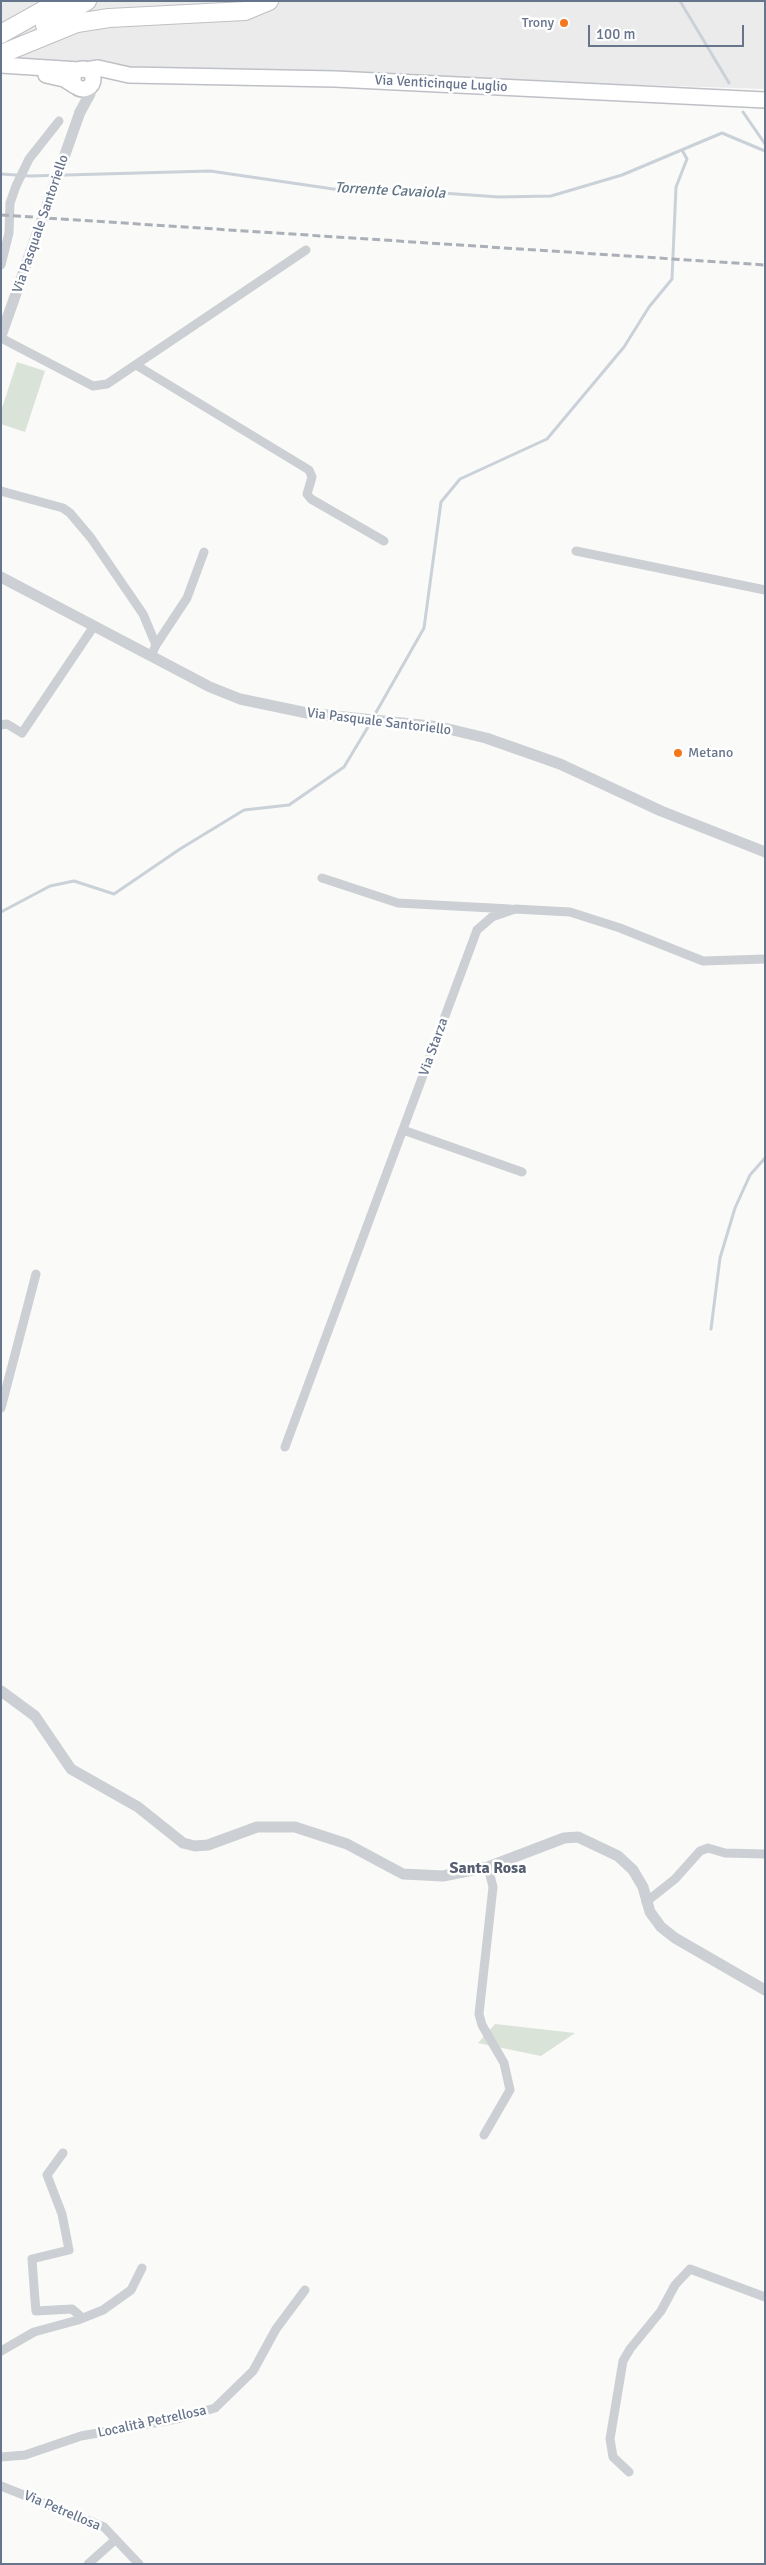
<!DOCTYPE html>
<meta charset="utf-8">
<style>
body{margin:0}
#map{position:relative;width:766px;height:2565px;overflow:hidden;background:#fafaf8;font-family:Signika,sans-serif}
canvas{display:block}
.frame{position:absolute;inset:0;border:2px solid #66748c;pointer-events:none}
.scale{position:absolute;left:588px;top:25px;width:156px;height:22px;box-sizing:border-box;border:2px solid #66748c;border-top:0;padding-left:6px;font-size:15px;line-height:18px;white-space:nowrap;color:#66748c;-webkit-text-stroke:4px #fff;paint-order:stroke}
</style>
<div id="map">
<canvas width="766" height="2565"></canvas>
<div class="frame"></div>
<div class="scale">100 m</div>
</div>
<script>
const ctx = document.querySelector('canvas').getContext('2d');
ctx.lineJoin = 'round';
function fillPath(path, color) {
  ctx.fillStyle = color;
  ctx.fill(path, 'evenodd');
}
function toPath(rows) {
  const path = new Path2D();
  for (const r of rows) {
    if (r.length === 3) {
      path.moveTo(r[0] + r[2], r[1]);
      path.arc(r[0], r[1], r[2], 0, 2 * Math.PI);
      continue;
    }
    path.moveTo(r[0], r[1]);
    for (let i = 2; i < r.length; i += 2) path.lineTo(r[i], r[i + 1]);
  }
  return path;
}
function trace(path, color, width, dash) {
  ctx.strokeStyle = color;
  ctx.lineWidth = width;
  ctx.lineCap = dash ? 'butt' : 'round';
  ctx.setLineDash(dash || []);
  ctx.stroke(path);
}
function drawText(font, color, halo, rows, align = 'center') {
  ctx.font = font + ' Signika,sans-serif';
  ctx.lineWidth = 5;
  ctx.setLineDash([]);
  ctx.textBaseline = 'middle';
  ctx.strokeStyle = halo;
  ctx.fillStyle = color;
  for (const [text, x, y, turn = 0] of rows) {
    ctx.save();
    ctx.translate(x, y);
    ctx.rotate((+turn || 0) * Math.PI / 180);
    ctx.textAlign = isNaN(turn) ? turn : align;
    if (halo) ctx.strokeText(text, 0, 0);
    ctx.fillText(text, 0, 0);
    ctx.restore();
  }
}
fillPath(toPath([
 [1,1,765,1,765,89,35,65,1,72]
]), '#ebebeb');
fillPath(toPath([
 [17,362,45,371,25,432,1,424,1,411],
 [495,2024,575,2033,541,2056,478,2043]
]), '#dae3d8');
trace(toPath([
 [680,1,729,83],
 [743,112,765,144],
 [1,174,30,176,210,171,347,191,385,189,499,197,551,196,622,175,722,133,765,151],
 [374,716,424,628,441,502,460,479,547,439,624,347,649,307,672,279,676,187,687,159,682,150],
 [1,912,50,886,74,881,114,894,180,849,244,810,289,805,344,767,371,722],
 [711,1329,720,1258,735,1208,750,1175,765,1158]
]), '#cad1d8', 3);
const primary = toPath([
 [1,65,79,70],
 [83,79,10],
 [86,70,98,68,129,75,335,79,765,100],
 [46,75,64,79,75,86]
]);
const motorway = toPath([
 [45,25,87,1],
 [1,34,60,1],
 [1,54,77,23,109,18,245,11,269,1]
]);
trace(primary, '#bdc0c5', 18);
trace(motorway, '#bec0c4', 20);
trace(toPath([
 [1,265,9,233,10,203,16,186,29,159,59,121],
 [1,338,93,386,107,384,306,250],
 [136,365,309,470,312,477,307,494,311,499,384,541],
 [1,491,63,508,70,513,91,538,143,614,156,645,151,656],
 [576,551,765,590],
 [156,645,187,598,204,552],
 [1,725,7,724,22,733,94,626],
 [322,878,398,903,510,909],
 [403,1130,522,1172],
 [1,1408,36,1274],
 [285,1447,477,930,492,917,515,909,570,912,620,928,703,961,765,959],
 [646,1902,675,1879,700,1851,708,1848,725,1853,765,1854],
 [484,2135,510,2090,504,2063,482,2025,479,2014,493,1887,488,1867],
 [78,2320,103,2310,131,2290,142,2268],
 [1,2351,34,2332,78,2320,79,2315,72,2309,36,2311,35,2300,32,2259,69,2250,62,2214,47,2175,63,2153],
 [1,2457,25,2455,81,2436,177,2419,215,2408,253,2371,276,2329,305,2290],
 [629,2472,613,2457,610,2439,623,2361,630,2349,661,2311,675,2285,690,2269,765,2297],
 [1,2486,104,2527,139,2564],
 [88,2564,115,2540]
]), '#cccfd3', 9);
trace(toPath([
 [80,112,90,94,92,84],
 [1,577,210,687,240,699,307,713,440,727,486,738,560,764,661,811,765,852],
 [1,1691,35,1716,71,1769,138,1807,183,1843,195,1846,208,1845,257,1827,295,1827,347,1844,403,1874,443,1876,488,1867,564,1838,578,1837,618,1856,633,1870,643,1887,650,1912,661,1927,675,1938,765,1990]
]), '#cccfd3', 11);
trace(primary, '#fff', 15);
trace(motorway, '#fff', 18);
trace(toPath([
 [1,215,765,265]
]), '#abb0b8', 3, [8, 4]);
trace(toPath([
 [1,336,80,112]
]), '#cccfd3', 11);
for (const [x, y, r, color] of [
 [564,23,5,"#f5771d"],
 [678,753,5,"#f5771d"]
]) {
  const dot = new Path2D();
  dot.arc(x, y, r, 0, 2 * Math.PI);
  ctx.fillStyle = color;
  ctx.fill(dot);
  trace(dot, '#fff', 2);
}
drawText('14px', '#66748c', '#fff', [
 ["Trony",554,23],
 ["Metano",688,753,"left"]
], 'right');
drawText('14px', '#66748c', '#fff', [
 ["Via Venticinque Luglio",441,84,3],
 ["Via Pasquale Santoriello",41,224,-71],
 ["Via Pasquale Santoriello",379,722,7],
 ["Via Starza",434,1047,-70],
 ["Località Petrellosa",152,2422,-12],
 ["Via Petrellosa",62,2511,23]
]);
drawText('italic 15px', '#627686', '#fff', [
 ["Torrente Cavaiola",390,191,3]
]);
drawText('bold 16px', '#555f70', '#fff', [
 ["Santa Rosa",488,1869]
]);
</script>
